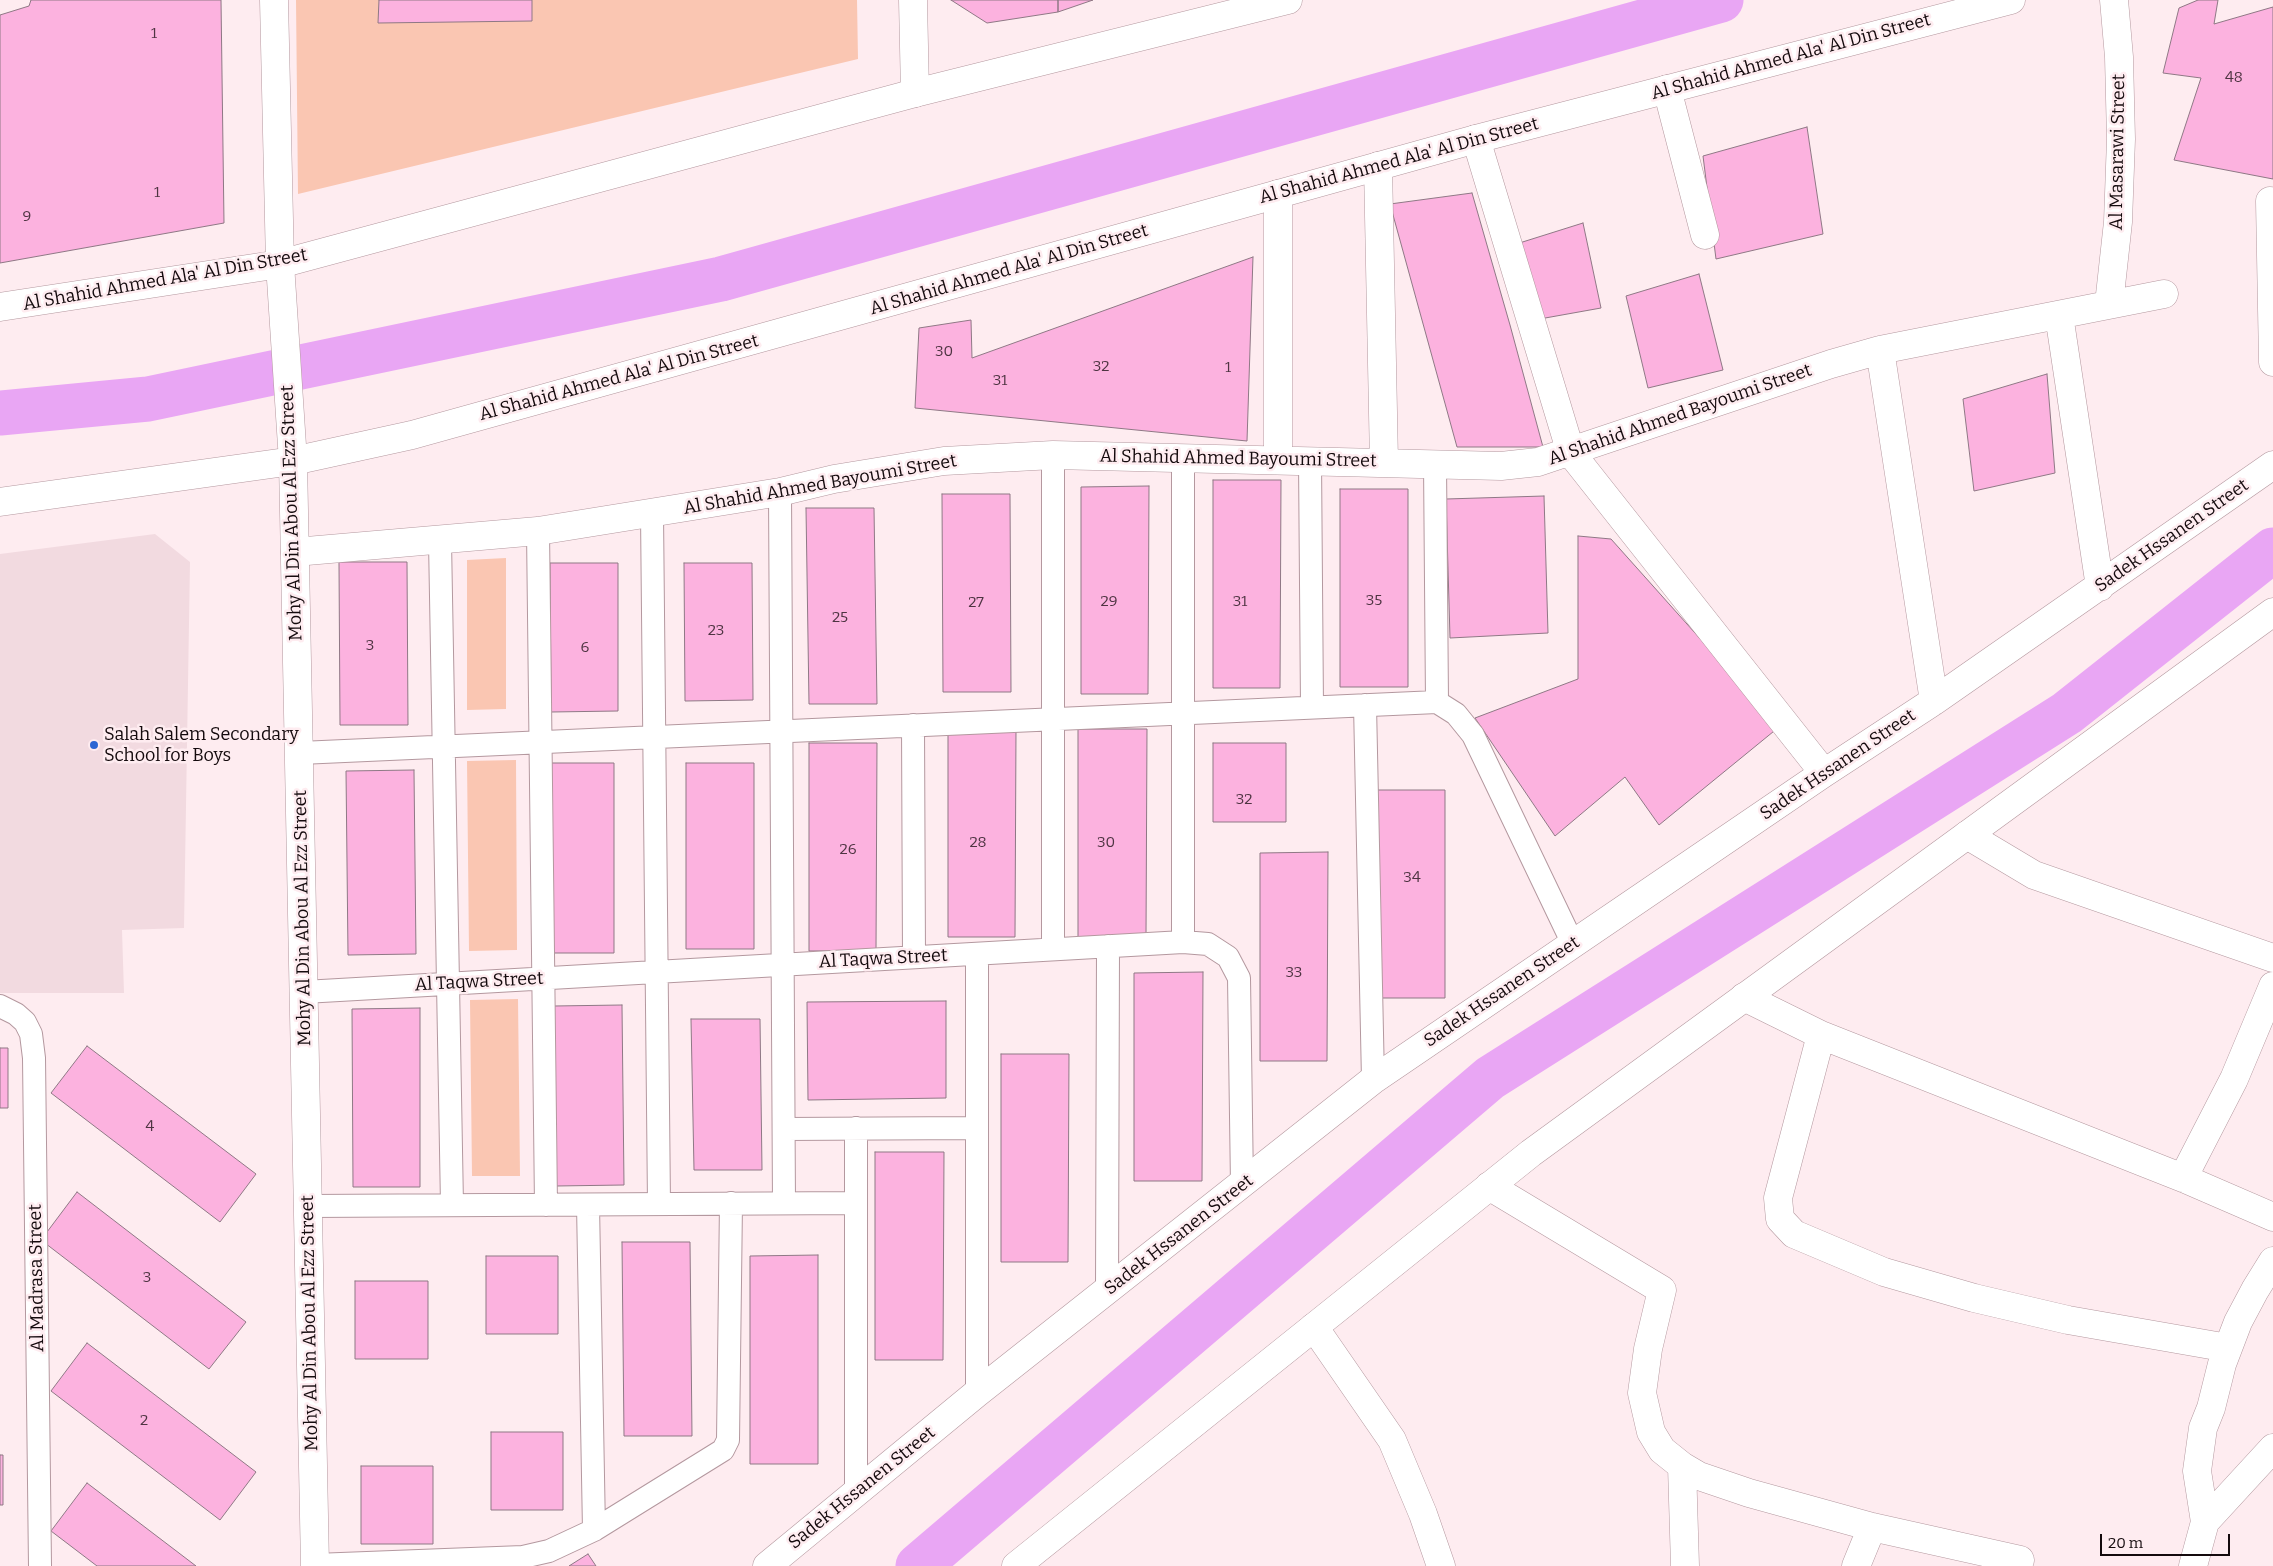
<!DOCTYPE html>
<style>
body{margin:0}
#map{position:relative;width:2273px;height:1566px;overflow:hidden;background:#feecf0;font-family:Bitter,serif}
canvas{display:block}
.scale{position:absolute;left:2100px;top:1534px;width:130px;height:22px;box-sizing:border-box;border:2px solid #140a0d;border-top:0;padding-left:6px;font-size:15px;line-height:18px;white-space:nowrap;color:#140a0d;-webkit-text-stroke:4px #feecf0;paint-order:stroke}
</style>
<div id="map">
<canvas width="2273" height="1566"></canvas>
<div class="scale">20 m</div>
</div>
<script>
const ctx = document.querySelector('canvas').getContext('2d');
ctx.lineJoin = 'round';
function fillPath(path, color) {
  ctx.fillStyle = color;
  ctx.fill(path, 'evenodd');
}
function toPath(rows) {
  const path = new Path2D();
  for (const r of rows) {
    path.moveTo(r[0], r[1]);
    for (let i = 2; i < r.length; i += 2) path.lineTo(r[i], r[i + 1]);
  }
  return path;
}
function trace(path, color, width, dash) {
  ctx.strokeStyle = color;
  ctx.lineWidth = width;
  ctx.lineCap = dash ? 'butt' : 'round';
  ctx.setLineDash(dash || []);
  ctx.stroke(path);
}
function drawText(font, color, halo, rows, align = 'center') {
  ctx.font = font + ' Bitter,serif';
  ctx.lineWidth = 5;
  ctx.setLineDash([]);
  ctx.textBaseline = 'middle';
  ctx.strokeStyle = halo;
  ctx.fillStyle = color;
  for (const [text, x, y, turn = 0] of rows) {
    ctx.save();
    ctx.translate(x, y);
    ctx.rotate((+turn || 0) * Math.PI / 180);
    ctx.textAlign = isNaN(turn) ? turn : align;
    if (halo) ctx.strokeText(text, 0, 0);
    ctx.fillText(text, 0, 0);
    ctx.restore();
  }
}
fillPath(toPath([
 [155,534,190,562,184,928,122,930,124,993,0,993,0,554]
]), '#f2dae0');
fillPath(toPath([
 [296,0,857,0,858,59,298,194],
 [506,558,506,709,467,710,467,560],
 [516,760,517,950,469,951,467,761],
 [518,999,520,1176,472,1176,470,1000]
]), '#fac6b2');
trace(toPath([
 [0,413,148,399,721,279,1721,0],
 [918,1566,1490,1078,2067,713,2273,550]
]), '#e9a6f4', 45);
const building = toPath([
 [31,0,221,0,224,223,0,263,0,15,29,6,31,0],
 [379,0,532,0,532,21,378,23,379,0],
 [951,0,1058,0,1058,12,987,23,951,0],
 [1058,0,1093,0,1058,12,1058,0],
 [2198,0,2218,0,2214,24,2273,7,2273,179,2174,160,2201,78,2163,73,2179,8,2198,0],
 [1807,127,1823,234,1716,259,1703,156,1807,127],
 [1472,193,1510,325,1543,447,1457,447,1390,204,1472,193],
 [1583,223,1601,308,1534,320,1513,245,1583,223],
 [1253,257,1247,441,915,408,919,328,971,320,972,358,1253,257],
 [1699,274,1723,370,1648,388,1626,296,1699,274],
 [2047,374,2055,473,1974,491,1963,399,2047,374],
 [1213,480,1281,480,1280,688,1213,688,1213,480],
 [1149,486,1148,694,1081,694,1081,487,1149,486],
 [1340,489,1408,489,1408,687,1340,687,1340,489],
 [942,494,1010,494,1011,692,943,692,942,494],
 [1544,496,1548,633,1450,638,1446,499,1544,496],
 [806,508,874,508,877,704,809,704,806,508],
 [1578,536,1611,539,1779,727,1659,825,1625,777,1555,836,1475,718,1578,679,1578,536],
 [339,562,407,562,408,725,340,725,339,562],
 [550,563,618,563,618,711,551,712,550,563],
 [684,563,752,563,753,700,685,701,684,563],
 [948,729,1016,729,1015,937,948,937,948,729],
 [1078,729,1147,729,1146,937,1078,937,1078,729],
 [809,743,877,743,876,951,809,951,809,743],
 [1213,743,1286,743,1286,822,1213,822,1213,743],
 [546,763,614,763,614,953,546,953,546,763],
 [686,763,754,763,754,949,686,949,686,763],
 [414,770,416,954,348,955,346,771,414,770],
 [1377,790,1445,790,1445,998,1377,998,1377,790],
 [1328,852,1327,1061,1260,1061,1260,853,1328,852],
 [1203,972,1202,1181,1134,1181,1134,973,1203,972],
 [946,1001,946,1098,808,1100,807,1002,946,1001],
 [622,1005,624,1185,556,1186,554,1006,622,1005],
 [420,1008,420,1187,353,1187,352,1009,420,1008],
 [691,1019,760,1019,762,1170,694,1170,691,1019],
 [87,1046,256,1174,220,1222,51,1093,87,1046],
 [0,1048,8,1048,8,1108,0,1108,0,1048],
 [1001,1054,1069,1054,1068,1262,1001,1262,1001,1054],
 [875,1152,944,1152,943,1360,875,1360,875,1152],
 [77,1192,246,1322,209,1369,41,1240,77,1192],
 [622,1242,690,1242,692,1436,624,1436,622,1242],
 [818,1255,818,1464,750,1464,750,1256,818,1255],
 [486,1256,558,1256,558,1334,486,1334,486,1256],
 [355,1281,428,1281,428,1359,355,1359,355,1281],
 [87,1343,256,1472,220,1520,51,1391,87,1343],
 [491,1432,563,1432,563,1510,491,1510,491,1432],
 [0,1455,3,1455,3,1505,0,1505,0,1455],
 [361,1466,433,1466,433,1544,361,1544,361,1466],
 [87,1483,196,1566,97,1566,51,1531,87,1483],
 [588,1554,596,1566,569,1566,588,1554]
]);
fillPath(building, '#fcb2df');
trace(building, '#8f7885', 1);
const service = toPath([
 [1053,455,1053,949],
 [1183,458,1183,942],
 [1310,460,1312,707],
 [1435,463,1437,702],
 [780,492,784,1203],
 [652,514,659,1204],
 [538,531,546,1205],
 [440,541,452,1205],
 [1365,705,1373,1080],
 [913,725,914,957],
 [300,753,1437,702,1456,714,1473,735,1573,944],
 [977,954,977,1393],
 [304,992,1183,942,1208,944,1228,957,1239,978,1242,1185],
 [0,1006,16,1014,25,1022,31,1034,34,1058,40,1566],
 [856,1128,856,1493],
 [784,1129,977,1128],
 [588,1205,594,1530],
 [308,1206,856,1203],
 [1107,1292,1108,946],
 [315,1565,523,1557,549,1551,594,1530,723,1450,728,1440,731,1203]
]);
const minor = toPath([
 [913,0,915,93],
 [1667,89,1705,235],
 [1476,139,1571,453,1824,773],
 [1378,166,1384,462],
 [1278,194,1278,460],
 [2270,201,2273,362],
 [2109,304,2118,222,2121,139,2119,57,2114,0],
 [2059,315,2100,587],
 [1880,350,1934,701],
 [295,552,538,531,780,492,834,479,944,461,1053,455,1501,466,1538,462,1831,364,1880,350,2164,294],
 [1967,835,2034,875,2273,958],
 [1744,997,1821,1035,2183,1178,2273,1217],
 [1821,1035,1778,1198,1780,1219,1794,1234,1884,1272,1974,1298,2068,1320,2228,1348],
 [2183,1178,2234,1079,2273,986],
 [1489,1186,1662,1290,1648,1349,1642,1393,1651,1432,1662,1450,1682,1466,1699,1476,1749,1493,1872,1527,2020,1560,2018,1566],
 [1314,1327,1392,1440,1423,1514,1441,1566],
 [1682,1466,1685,1566],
 [2205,1522,2273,1448],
 [767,1566,977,1393,1373,1080,1824,773,1934,701,2273,465],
 [1856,1566,1872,1527],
 [2193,1566,2205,1522,2197,1471,2203,1428,2211,1408,2222,1364,2238,1322,2255,1290,2273,1261]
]);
const tertiary = toPath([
 [0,307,280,264,915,93,1288,0],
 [0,502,293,461,412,435,1476,139,2011,0],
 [1016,1566,1531,1153,2273,612]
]);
const secondary = toPath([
 [274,0,280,264,293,461,315,1566]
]);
trace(service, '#b4989f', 24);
trace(minor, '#b4989f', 29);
trace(tertiary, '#b4989f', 29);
trace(secondary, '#b4989f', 29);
trace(service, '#fff', 22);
trace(minor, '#fff', 28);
trace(tertiary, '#fff', 28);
trace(secondary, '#fff', 28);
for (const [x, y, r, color] of [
 [94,745,5,"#2c65d3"]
]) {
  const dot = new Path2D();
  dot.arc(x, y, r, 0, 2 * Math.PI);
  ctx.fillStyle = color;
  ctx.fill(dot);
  trace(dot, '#feecf0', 2);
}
drawText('15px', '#4e3442', null, [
 ["1",154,34],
 ["48",2234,78],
 ["1",157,193],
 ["9",27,217],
 ["30",944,352],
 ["32",1101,367],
 ["1",1228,368],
 ["31",1000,381],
 ["35",1374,601],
 ["29",1109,602],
 ["31",1240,602],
 ["27",976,603],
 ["25",840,618],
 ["23",716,631],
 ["3",370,646],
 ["6",585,648],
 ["32",1244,800],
 ["28",978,843],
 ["30",1106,843],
 ["26",848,850],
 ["34",1412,878],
 ["33",1294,973],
 ["4",150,1127],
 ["3",147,1278],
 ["2",144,1421]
]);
drawText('18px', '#140a0d', '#feecf0', [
 ["Al Shahid Ahmed Ala' Al Din Street",1791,57,-15],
 ["Al Masarawi Street",2118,152,-89],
 ["Al Shahid Ahmed Ala' Al Din Street",1399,161,-15],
 ["Al Shahid Ahmed Ala' Al Din Street",1009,270,-16],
 ["Al Shahid Ahmed Ala' Al Din Street",165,280,-10],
 ["Al Shahid Ahmed Ala' Al Din Street",619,378,-15],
 ["Al Shahid Ahmed Bayoumi Street",1680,415,-19],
 ["Al Shahid Ahmed Bayoumi Street",1238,459,1],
 ["Al Shahid Ahmed Bayoumi Street",820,485,-10],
 ["Mohy Al Din Abou Al Ezz Street",292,513,-92],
 ["Sadek Hssanen Street",2172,536,-35],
 ["Sadek Hssanen Street",1838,765,-34],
 ["Mohy Al Din Abou Al Ezz Street",303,918,-91],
 ["Al Taqwa Street",883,959,-3],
 ["Al Taqwa Street",479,982,-3],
 ["Sadek Hssanen Street",1502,992,-34],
 ["Sadek Hssanen Street",1179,1235,-38],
 ["Al Madrasa Street",37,1278,-91],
 ["Mohy Al Din Abou Al Ezz Street",310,1323,-91],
 ["Sadek Hssanen Street",862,1488,-39]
]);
drawText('18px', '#140a0d', '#feecf0', [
 ["Salah Salem Secondary",104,735],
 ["School for Boys",104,756]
], 'left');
</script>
